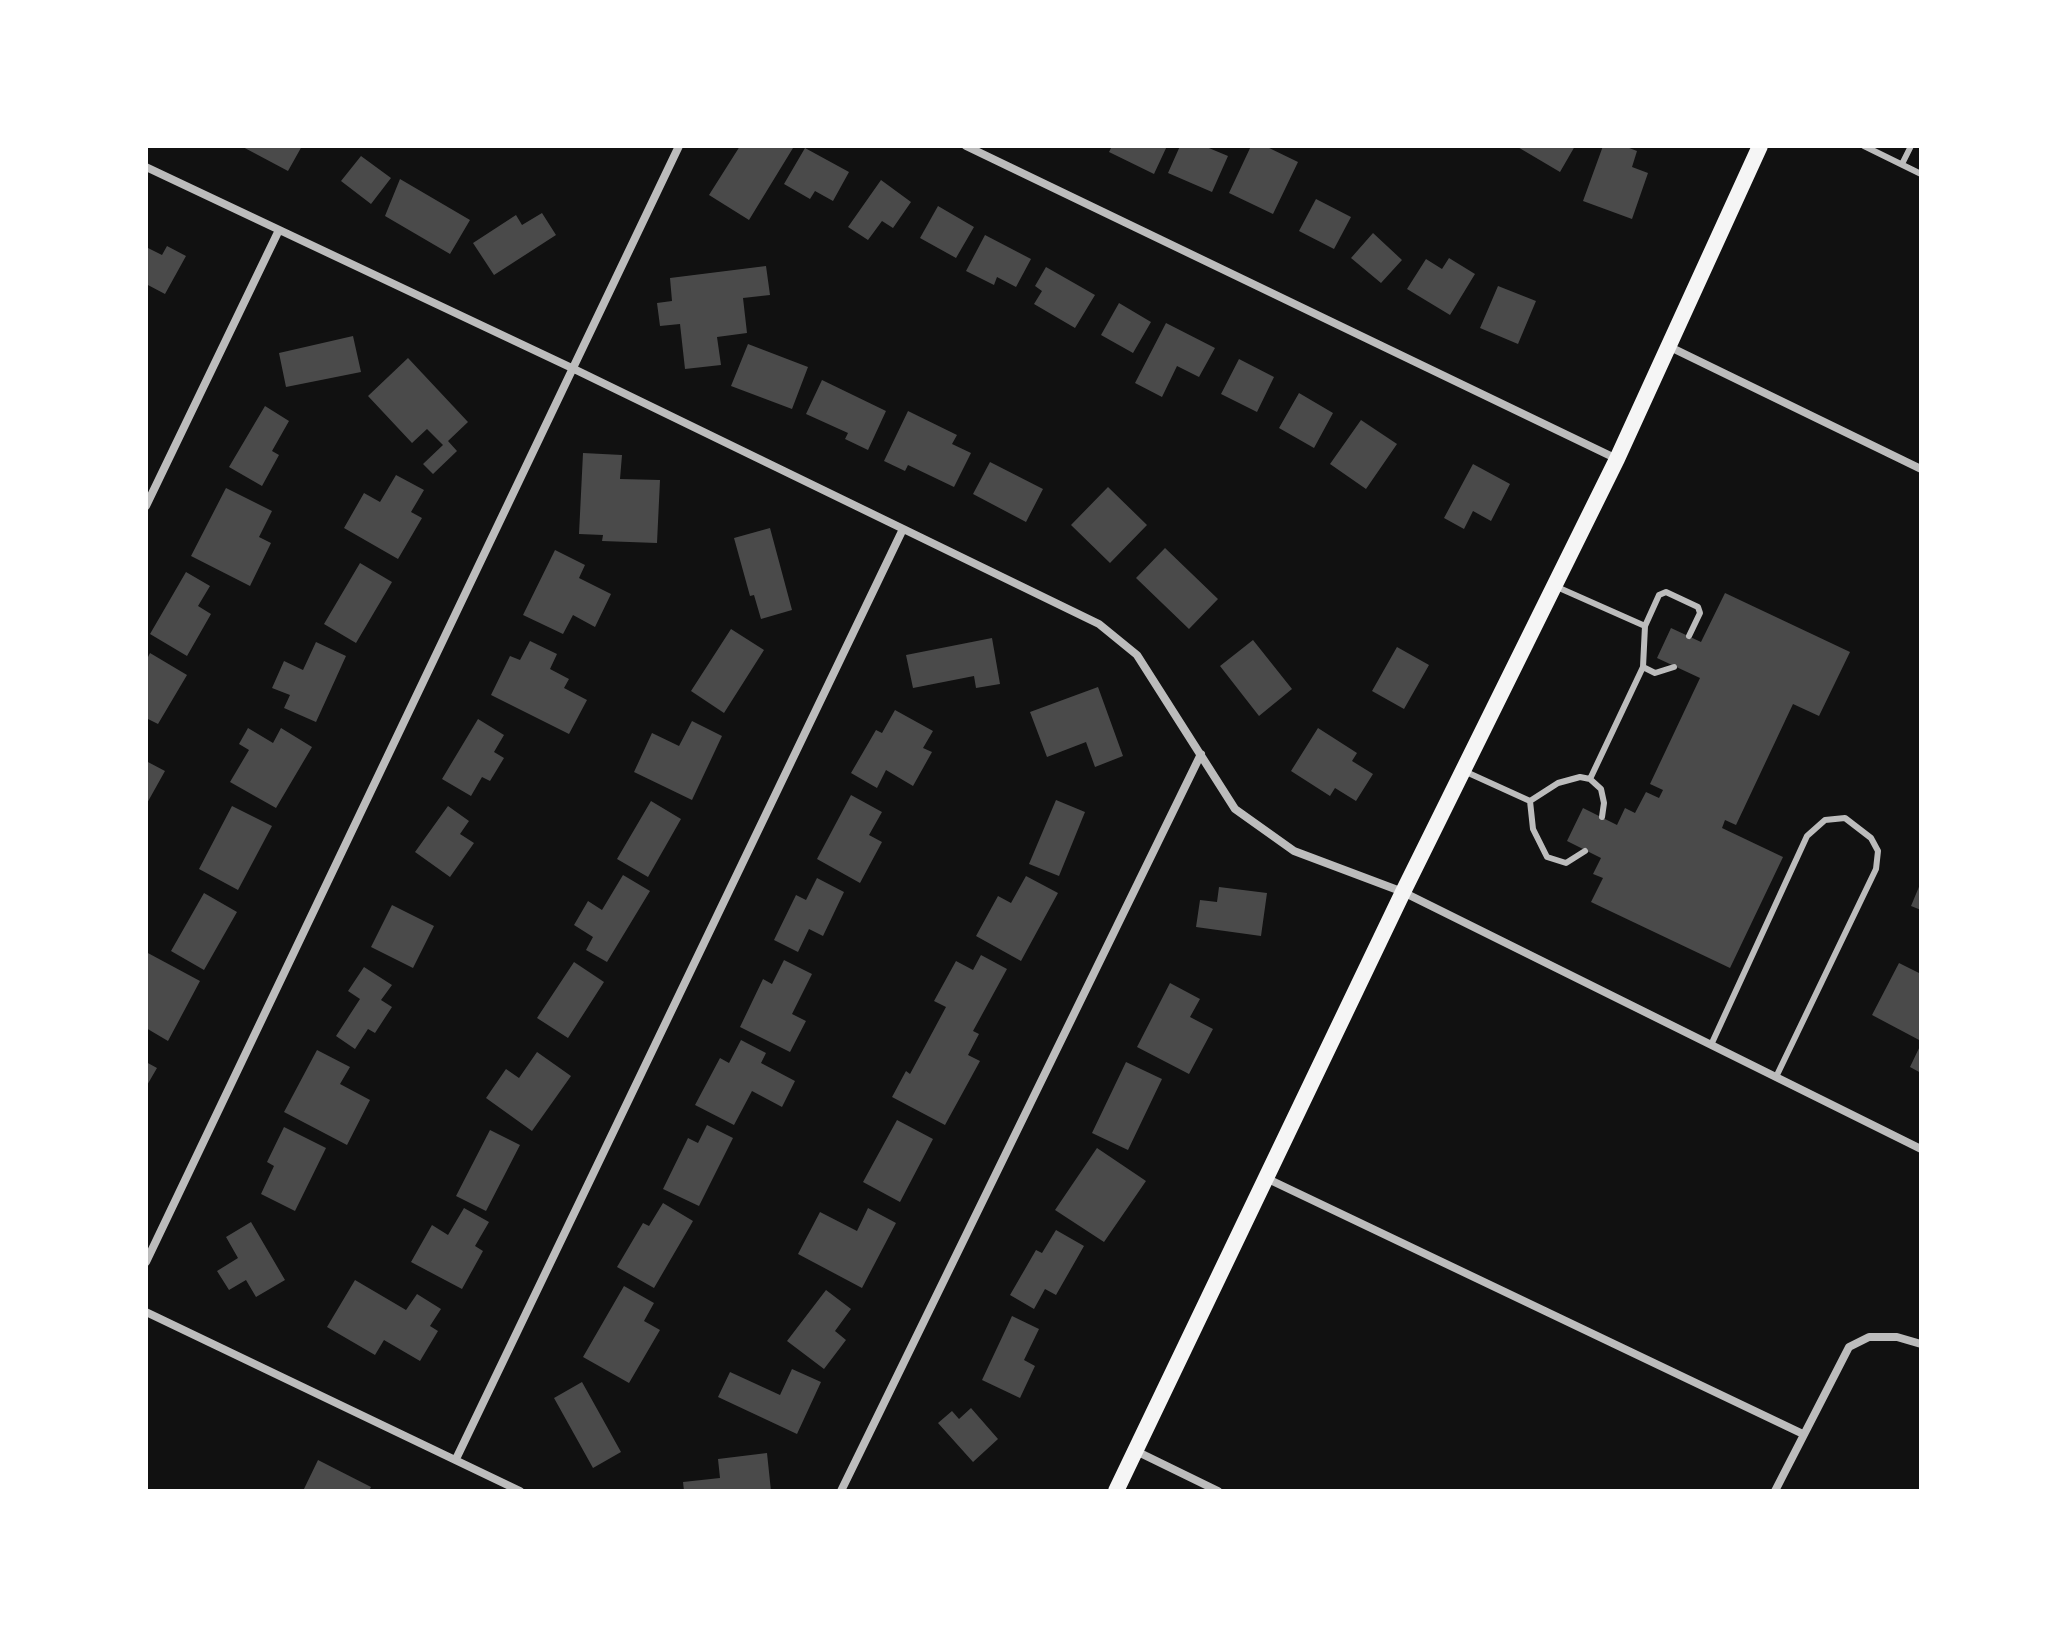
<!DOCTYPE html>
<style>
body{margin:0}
#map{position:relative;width:2067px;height:1637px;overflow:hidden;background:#111;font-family:"Varela Round",sans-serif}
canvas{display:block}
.frame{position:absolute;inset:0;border:148px solid #fff;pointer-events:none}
</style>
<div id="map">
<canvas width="2067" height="1637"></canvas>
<div class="frame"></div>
</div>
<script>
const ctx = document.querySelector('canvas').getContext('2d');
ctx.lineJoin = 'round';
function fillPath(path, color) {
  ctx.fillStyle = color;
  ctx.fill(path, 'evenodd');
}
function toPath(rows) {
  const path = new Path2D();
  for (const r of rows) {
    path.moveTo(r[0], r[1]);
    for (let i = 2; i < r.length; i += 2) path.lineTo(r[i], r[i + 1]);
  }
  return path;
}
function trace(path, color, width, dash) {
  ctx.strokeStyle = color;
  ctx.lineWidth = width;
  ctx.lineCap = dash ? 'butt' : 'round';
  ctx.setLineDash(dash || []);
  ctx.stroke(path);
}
fillPath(toPath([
 [241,146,302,146,288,171],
 [740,146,793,148,749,220,709,195],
 [1112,146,1167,146,1154,174,1109,152],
 [1180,146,1204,146,1228,156,1212,192,1168,173],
 [1251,146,1265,146,1298,162,1273,214,1229,193],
 [1516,146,1575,146,1560,172],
 [1603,146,1624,146,1637,151,1632,167,1648,173,1632,219,1583,201],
 [805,148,849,172,833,201,815,191,810,199,784,184],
 [361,156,391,178,371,204,341,181],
 [400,179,470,220,450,254,385,216],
 [881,180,911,202,893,228,882,221,868,240,848,227],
 [1316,199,1351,217,1334,249,1299,231],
 [938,206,974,227,956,258,920,238],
 [542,213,556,235,494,275,473,243,516,215,522,225],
 [1373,233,1402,260,1381,283,1351,258],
 [985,235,1031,259,1016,287,997,277,994,285,966,271],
 [167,246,186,256,165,294,146,284,146,247,162,255],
 [1449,258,1475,274,1450,315,1407,289,1426,259,1442,269],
 [766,266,770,295,743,298,747,333,717,337,721,365,685,369,680,324,660,326,657,303,672,301,670,278],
 [1046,267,1095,295,1075,328,1034,304,1042,291,1035,286],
 [1498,286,1536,301,1518,344,1480,328],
 [1119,303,1151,322,1133,353,1101,335],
 [1166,323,1215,348,1199,377,1177,366,1162,397,1135,383],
 [353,336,361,372,286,387,279,353],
 [748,344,808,367,792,409,731,386],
 [408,358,468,422,448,441,457,451,433,474,423,464,443,445,427,429,412,443,368,396],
 [1239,359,1274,377,1257,412,1221,394],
 [822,380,886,411,868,450,845,439,848,433,806,414],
 [1299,393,1333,413,1314,448,1279,428],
 [265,406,289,421,272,451,279,455,262,486,229,467],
 [908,411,957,435,952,444,971,453,954,487,908,465,905,471,884,461],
 [1361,420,1397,444,1366,489,1330,464],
 [583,453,622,455,620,479,660,480,657,543,602,541,603,535,579,534],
 [990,462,1043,489,1026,522,973,494],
 [1473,464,1510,484,1491,521,1473,511,1464,529,1444,518],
 [396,475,424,490,411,512,422,518,398,559,344,528,364,493,380,502],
 [1108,487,1147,525,1110,563,1071,525],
 [226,488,272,511,259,537,271,543,250,586,191,556],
 [770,528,792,610,761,619,754,595,750,596,734,538],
 [1165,548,1218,599,1189,629,1136,578],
 [555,550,585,565,579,578,611,594,595,627,573,615,563,634,523,615],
 [360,563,392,582,356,643,324,624],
 [186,572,210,586,198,606,211,614,187,656,150,634],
 [1725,593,1850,652,1819,716,1793,704,1736,825,1725,820,1722,828,1783,857,1730,968,1591,902,1603,878,1593,874,1601,858,1567,841,1583,808,1617,825,1625,808,1635,813,1646,792,1659,798,1663,790,1650,784,1700,678,1657,658,1671,628,1701,642],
 [731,629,764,650,724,713,691,691],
 [992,638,1000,684,976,688,974,676,913,688,906,655],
 [1253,640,1292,689,1259,716,1220,666],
 [530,641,557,654,550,669,569,679,564,688,587,700,569,734,491,695,510,656,520,660],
 [316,642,346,656,316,722,284,708,290,695,272,688,284,661,303,670],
 [1397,647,1429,665,1404,709,1372,691],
 [150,653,187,675,158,724,148,719,146,723,146,661],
 [1098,687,1123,756,1095,767,1086,742,1047,757,1030,712],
 [895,710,933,731,923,748,932,752,913,786,886,770,877,788,851,773,876,730,882,733],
 [478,719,504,735,494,752,504,758,490,781,482,777,471,796,442,779],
 [692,721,722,736,692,800,634,772,652,733,679,746],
 [248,728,273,743,281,728,312,747,276,808,230,782,249,750,239,744],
 [1318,728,1357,753,1352,761,1373,774,1356,801,1335,788,1330,796,1291,771],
 [146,761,165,771,146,805],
 [851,795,882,812,869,835,882,842,860,883,817,859],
 [1056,800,1085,812,1059,876,1029,864],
 [651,801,681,819,648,877,617,859],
 [232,806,272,826,238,890,199,869],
 [448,806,469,821,460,834,474,843,450,877,415,852],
 [623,875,650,891,607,962,586,950,593,937,574,925,588,901,602,910],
 [1026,876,1058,893,1021,961,976,936,998,896,1011,903],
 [817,878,844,892,823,936,809,929,798,952,774,940,796,895,806,900],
 [1921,882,1921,910,1911,906],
 [1219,887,1267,893,1261,936,1196,927,1200,900,1217,902],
 [204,893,237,912,204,970,171,951],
 [392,905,434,926,413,968,371,947],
 [146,952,200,981,168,1041,146,1028],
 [981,955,1007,969,973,1031,979,1034,968,1055,980,1061,945,1125,892,1097,906,1071,910,1074,946,1007,934,1001,956,961,973,970],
 [784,960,812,974,792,1014,806,1021,790,1052,740,1027,763,979,772,984],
 [574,962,604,982,568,1038,537,1018],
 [1899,963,1921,974,1921,1041,1872,1015],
 [364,967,392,985,381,1000,392,1007,375,1033,368,1029,355,1049,336,1036,360,999,348,991],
 [1170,983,1200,999,1190,1017,1213,1029,1189,1074,1137,1047],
 [741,1040,766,1053,761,1063,795,1081,782,1107,752,1091,734,1125,695,1105,720,1058,729,1063],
 [1921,1044,1921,1073,1910,1067],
 [317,1050,350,1067,340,1084,370,1100,347,1145,284,1112],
 [537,1052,571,1076,532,1131,486,1098,506,1069,519,1078],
 [146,1062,157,1068,146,1087],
 [1126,1062,1162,1079,1128,1150,1092,1133],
 [897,1120,933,1139,900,1202,863,1182],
 [707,1125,733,1138,699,1206,663,1189,688,1138,698,1143],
 [284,1127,326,1148,295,1211,261,1194,274,1166,267,1162],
 [490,1130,520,1145,486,1211,456,1196],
 [1097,1148,1146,1181,1104,1242,1055,1210],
 [663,1203,693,1221,654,1288,617,1267,643,1223,649,1226],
 [464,1208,489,1222,475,1246,483,1251,462,1289,411,1262,432,1225,448,1235],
 [868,1208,896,1223,862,1288,798,1254,820,1212,857,1231],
 [251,1222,285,1280,256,1297,246,1280,229,1290,217,1271,238,1258,226,1237],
 [1056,1230,1084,1246,1056,1295,1045,1289,1034,1309,1010,1295,1036,1250,1042,1253],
 [355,1280,406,1310,417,1294,441,1309,430,1326,438,1331,420,1361,384,1340,375,1355,327,1327],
 [624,1286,654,1303,644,1321,660,1330,629,1383,583,1357],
 [826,1290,851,1309,835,1331,846,1340,824,1369,787,1341],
 [1012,1316,1039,1329,1024,1360,1035,1366,1020,1398,982,1380],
 [792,1369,821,1382,797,1434,718,1397,730,1372,780,1395],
 [582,1382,621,1452,593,1468,554,1398],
 [971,1408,998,1439,973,1462,938,1423,952,1411,959,1419],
 [767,1453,771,1491,684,1491,683,1482,720,1478,718,1459],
 [318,1460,371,1487,369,1491,303,1491]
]), '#4a4a4a');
trace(toPath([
 [1864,146,1921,174],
 [1902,164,1911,146],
 [1557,587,1645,626,1643,667,1590,779],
 [1645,626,1659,595,1666,592,1698,607,1700,613,1689,636],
 [1643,667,1655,673,1674,667],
 [1464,771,1530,801],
 [1530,801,1558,783,1580,777,1590,779,1601,789,1604,803,1602,817],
 [1530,801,1533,829,1547,857,1566,863,1585,851],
 [1711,1045,1807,836,1825,820,1845,818,1871,838,1878,851,1876,869,1776,1077]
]), '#bcbcbc', 6);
trace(toPath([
 [966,146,1617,459],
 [146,167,574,369,1099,624,1137,655,1235,809,1294,851,1403,892,1921,1149],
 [1668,346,1921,469],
 [146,506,279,230],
 [1268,1179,1803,1434],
 [146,1262,679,146],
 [146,1312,520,1491],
 [1136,1451,1218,1491],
 [456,1459,903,529],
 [841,1491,1201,754],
 [1775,1491,1849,1347,1869,1337,1897,1337,1921,1344]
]), '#bcbcbc', 8);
trace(toPath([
 [1116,1491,1403,892,1617,459,1760,146]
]), '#f5f5f5', 16);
</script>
